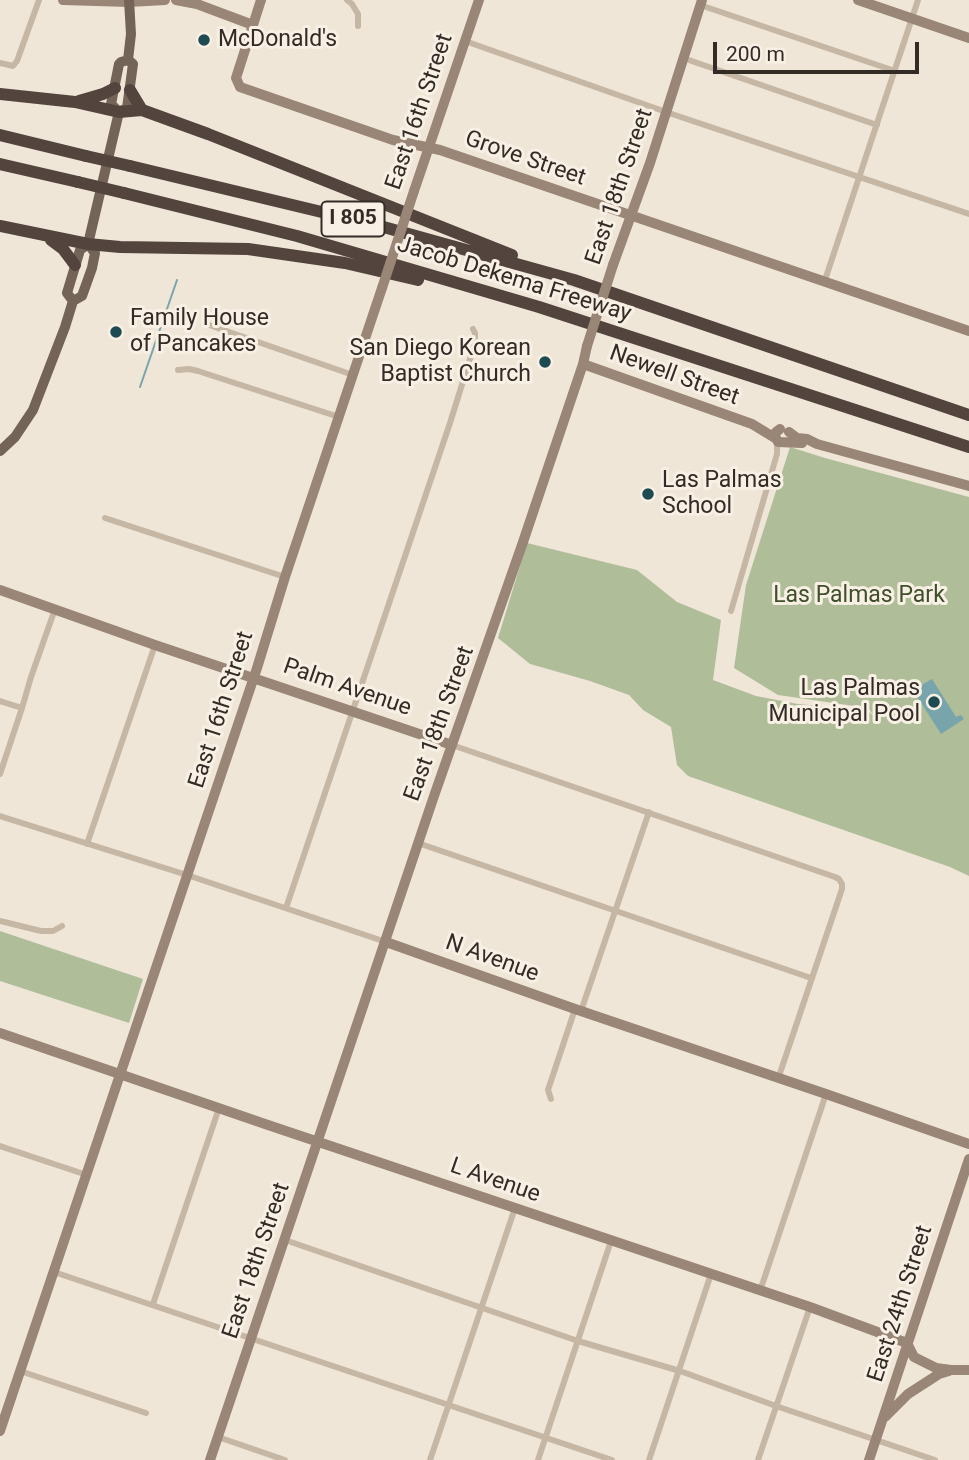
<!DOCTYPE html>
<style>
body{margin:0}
#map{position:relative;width:969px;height:1460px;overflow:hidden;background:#efe6d8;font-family:Roboto,sans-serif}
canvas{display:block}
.scale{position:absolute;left:713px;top:42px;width:206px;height:32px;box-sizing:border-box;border:4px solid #332b26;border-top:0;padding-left:9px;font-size:21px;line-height:24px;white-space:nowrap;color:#332b26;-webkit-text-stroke:5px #f8f0e4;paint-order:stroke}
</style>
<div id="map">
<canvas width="969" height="1460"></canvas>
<div class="scale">200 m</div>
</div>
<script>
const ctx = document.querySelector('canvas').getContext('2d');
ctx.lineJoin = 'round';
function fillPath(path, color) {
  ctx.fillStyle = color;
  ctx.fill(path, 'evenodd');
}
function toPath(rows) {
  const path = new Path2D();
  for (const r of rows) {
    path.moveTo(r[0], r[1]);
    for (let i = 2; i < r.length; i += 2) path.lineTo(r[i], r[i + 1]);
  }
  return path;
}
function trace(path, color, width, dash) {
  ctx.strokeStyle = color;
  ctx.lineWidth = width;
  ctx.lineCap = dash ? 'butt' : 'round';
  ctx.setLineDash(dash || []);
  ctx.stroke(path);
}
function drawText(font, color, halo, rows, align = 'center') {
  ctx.font = font + ' Roboto,sans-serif';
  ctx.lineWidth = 6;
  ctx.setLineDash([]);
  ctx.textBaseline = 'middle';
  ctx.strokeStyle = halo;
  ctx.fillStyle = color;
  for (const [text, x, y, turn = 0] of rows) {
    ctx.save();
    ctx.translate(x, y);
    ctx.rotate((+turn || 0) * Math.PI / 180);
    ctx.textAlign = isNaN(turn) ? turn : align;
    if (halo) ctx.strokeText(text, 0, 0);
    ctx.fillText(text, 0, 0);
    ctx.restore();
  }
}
fillPath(toPath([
 [790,447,825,458,969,497,969,876,950,867,688,776,677,765,671,727,643,710,629,695,590,681,530,664,498,638,527,543,637,570,677,602,721,620,713,680,756,696,798,704,867,710,874,716,868,708,778,695,734,668,746,585],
 [0,931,143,979,129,1023,0,981]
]), '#afbd99');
fillPath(toPath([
 [932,679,956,717,961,715,964,719,941,734,913,690]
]), '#78a5ab');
trace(toPath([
 [140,387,177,280]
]), '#78a5ab', 2);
trace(toPath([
 [347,0,352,4,358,14,358,26],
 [700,5,895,71],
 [465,41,666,112,969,214],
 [683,58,877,125],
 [0,63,13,66,17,61,39,0],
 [824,283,918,0],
 [209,325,353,375],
 [178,370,189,369,198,371,339,417],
 [105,518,285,577],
 [731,611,777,454,777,441],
 [0,701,22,708],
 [452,745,835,877,839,879,842,884,842,889,778,1079],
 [0,774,22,708,31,677,55,609],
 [0,816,187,875,386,942],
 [418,843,811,978],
 [87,844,155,645],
 [286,908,450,423,475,343,475,333,473,329],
 [0,921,41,931,53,931,62,926],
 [581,1011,649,812],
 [551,1099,548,1090,575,1009],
 [0,1146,87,1175],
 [285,1240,578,1341,680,1371,776,1406,935,1460],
 [54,1272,612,1460],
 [760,1291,826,1094],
 [153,1304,219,1108],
 [20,1371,146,1413],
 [218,1437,285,1460],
 [430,1460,515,1208],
 [538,1460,611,1241],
 [649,1460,711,1274],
 [758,1460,810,1307]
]), '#c6b7a5', 6);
trace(toPath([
 [63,0,129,2,165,0],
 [176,0,197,4,253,25],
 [261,0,236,78,240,87,393,140,440,150,969,331],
 [858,0,969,38],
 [414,191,479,0],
 [613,265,650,163,702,0],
 [583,364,752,424,775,438],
 [780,429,776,432,775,436,778,442,802,443],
 [789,432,797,438,807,439,817,444,969,486],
 [0,590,155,645,452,745],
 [386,942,575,1009,826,1094,969,1144],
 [0,1033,268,1125,810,1307,907,1343,914,1357,936,1368,951,1370,969,1370],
 [885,1417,908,1394,939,1374,949,1371],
 [0,1431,257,668,285,577,382,288],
 [210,1460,434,796,522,545,583,364,587,346],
 [869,1460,969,1159]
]), '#9a8676', 10);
trace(toPath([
 [119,112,111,104,119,64,121,62,128,60],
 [73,301,67,293,80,250,88,244,119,112,127,108,133,64,128,60,131,34,129,0],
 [0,451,15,437,33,410,65,327,73,301,82,296,92,268,95,253,88,244]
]), '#746357', 10);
trace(toPath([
 [130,90,142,110],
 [0,94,75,102,119,112,142,110,208,134,512,255],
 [79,101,103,94,115,88],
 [0,135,86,156],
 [0,164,78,182],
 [130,166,380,226,574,280,969,415],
 [124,193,297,236,539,307,969,447],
 [0,226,88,244,120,247,248,249,345,263,418,280],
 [51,240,63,249,75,265]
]), '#53453d', 12);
trace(toPath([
 [382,288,414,191],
 [587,346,613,265]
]), '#9a8676', 10);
trace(toPath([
 [86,156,130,166],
 [78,182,124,193]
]), '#53453d', 12);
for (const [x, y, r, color] of [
 [204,40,7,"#1e4a52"],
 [116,332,7,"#1e4a52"],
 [545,362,7,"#1e4a52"],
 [648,494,7,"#1e4a52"],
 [934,702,7,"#1e4a52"]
]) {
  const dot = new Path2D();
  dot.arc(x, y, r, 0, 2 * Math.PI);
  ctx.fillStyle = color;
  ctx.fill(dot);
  trace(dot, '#f8f0e4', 2.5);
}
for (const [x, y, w] of [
 [353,219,63]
]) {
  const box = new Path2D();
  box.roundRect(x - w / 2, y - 17.5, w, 35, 5);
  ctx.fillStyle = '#f8f0e4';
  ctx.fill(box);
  trace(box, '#332b26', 2);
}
drawText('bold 21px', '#332b26', null, [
 ["I 805",353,219]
]);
drawText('23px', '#332b26', '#f8f0e4', [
 ["McDonald's",218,40],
 ["Family House",130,319],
 ["of Pancakes",130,345],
 ["San Diego Korean",531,349,"right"],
 ["Baptist Church",531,375,"right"],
 ["Las Palmas",662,481],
 ["School",662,507],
 ["Las Palmas",920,689,"right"],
 ["Municipal Pool",920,715,"right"]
], 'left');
drawText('23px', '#332b26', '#f8f0e4', [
 ["East 16th Street",420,112,-71],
 ["Grove Street",525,159,19],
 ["East 18th Street",620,187,-71],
 ["Jacob Dekema Freeway",514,280,17],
 ["Newell Street",674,376,20],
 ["Palm Avenue",347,688,19],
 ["East 16th Street",222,710,-72],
 ["East 18th Street",440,724,-70],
 ["N Avenue",492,959,20],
 ["L Avenue",495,1181,19],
 ["East 18th Street",257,1261,-71],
 ["East 24th Street",901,1304,-72]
]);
drawText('23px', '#3f4f2b', '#f8f0e4', [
 ["Las Palmas Park",859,596]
]);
</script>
